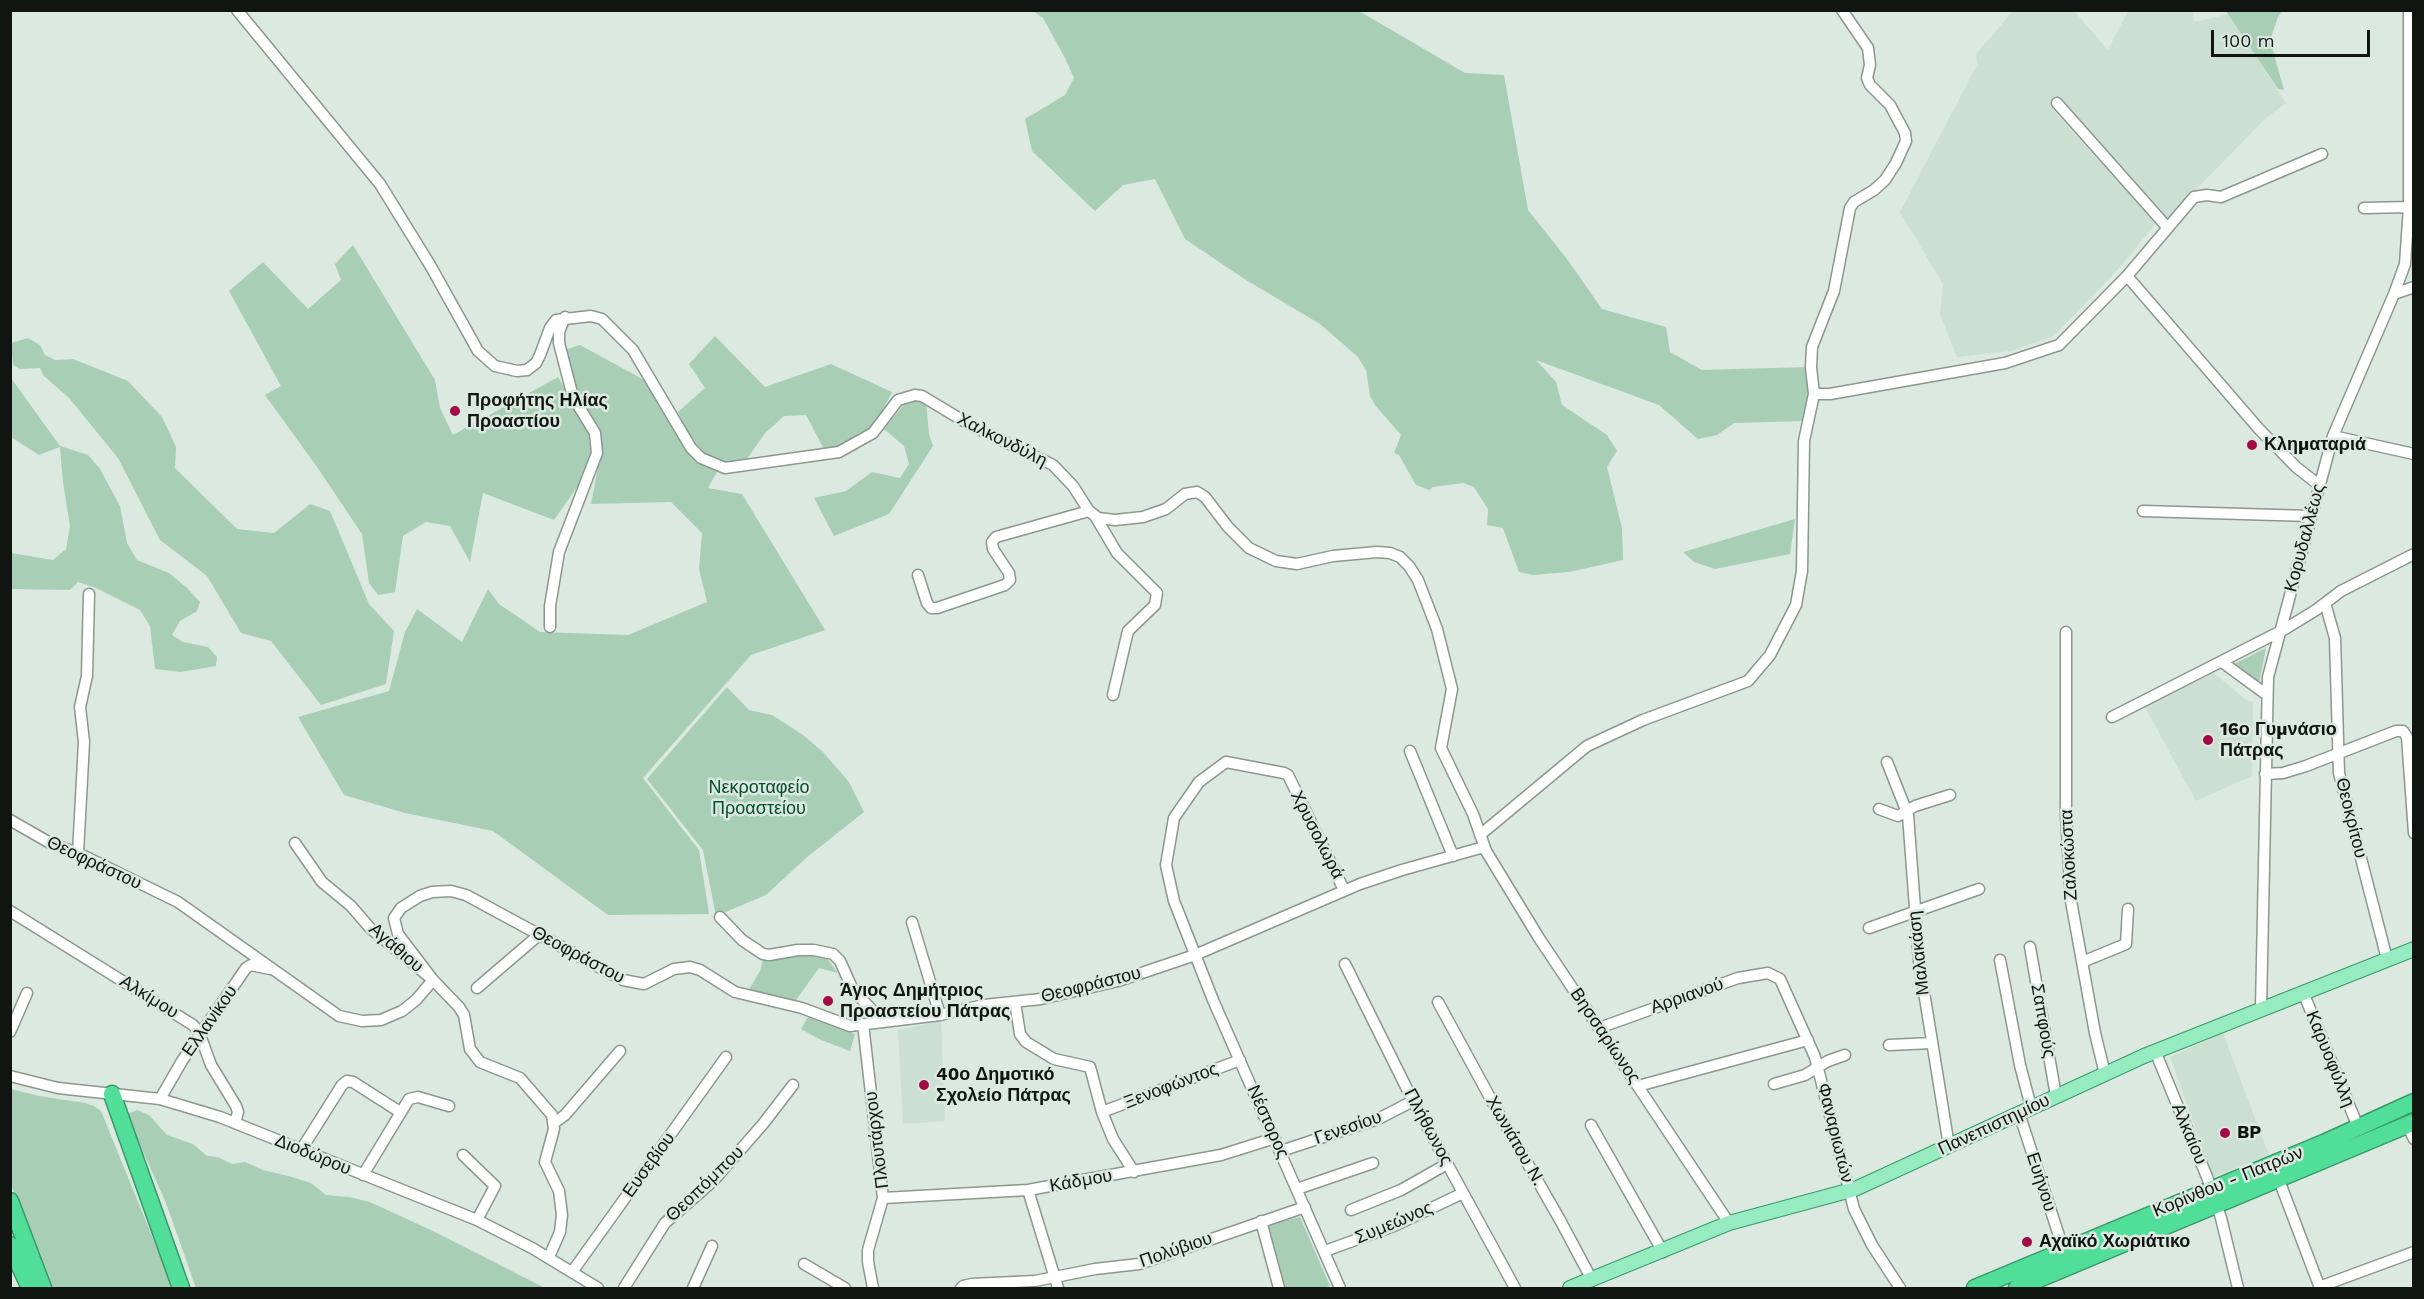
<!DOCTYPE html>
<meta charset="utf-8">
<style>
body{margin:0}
#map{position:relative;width:2424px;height:1299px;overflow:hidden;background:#dbe9e0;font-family:"Work Sans",sans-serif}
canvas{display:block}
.frame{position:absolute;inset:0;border:12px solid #101512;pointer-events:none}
.scale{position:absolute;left:2211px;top:30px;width:159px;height:27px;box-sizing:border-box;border:3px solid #101512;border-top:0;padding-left:8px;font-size:18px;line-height:21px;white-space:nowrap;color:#101512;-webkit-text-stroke:4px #dbe9e0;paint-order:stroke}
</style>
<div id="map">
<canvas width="2424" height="1299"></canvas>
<div class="frame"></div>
<div class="scale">100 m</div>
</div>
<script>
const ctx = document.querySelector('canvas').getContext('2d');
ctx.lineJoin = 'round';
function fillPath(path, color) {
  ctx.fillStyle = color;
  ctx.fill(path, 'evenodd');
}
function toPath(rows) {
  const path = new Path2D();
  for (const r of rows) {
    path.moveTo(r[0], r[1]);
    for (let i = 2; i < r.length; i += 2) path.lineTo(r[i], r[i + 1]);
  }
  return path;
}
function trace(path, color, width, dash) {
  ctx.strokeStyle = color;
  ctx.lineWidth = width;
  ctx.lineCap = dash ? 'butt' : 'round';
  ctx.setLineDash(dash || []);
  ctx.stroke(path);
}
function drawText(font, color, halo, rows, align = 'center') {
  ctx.font = font + ' "Work Sans",sans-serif';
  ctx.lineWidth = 5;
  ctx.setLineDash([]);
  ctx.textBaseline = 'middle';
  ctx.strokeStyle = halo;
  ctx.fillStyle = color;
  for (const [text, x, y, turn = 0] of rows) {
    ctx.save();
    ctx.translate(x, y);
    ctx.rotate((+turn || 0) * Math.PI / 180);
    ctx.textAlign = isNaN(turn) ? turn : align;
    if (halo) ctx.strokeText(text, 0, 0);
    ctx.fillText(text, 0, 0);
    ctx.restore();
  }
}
fillPath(toPath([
 [2013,11,2074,11,2108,50,2128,11,2193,11,2194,22,2229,14,2286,103,2266,118,2167,219,2060,100,2052,109,2156,223,2121,266,2054,336,2011,351,1957,357,1940,314,1943,284,1900,212,1977,65,1976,54],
 [2214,673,2246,700,2253,702,2252,776,2196,801,2145,707],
 [941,1021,945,1121,903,1124,898,1030],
 [2223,1033,2269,1155,2213,1177,2170,1057]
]), '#cbe0d3');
fillPath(toPath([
 [1033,11,1359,11,1465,73,1504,75,1528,210,1567,259,1602,309,1666,327,1670,352,1702,370,1807,367,1808,399,1803,421,1734,423,1717,435,1698,439,1659,405,1536,360,1556,382,1562,405,1607,435,1617,451,1607,467,1622,528,1623,560,1569,572,1533,575,1519,572,1503,528,1487,525,1488,509,1474,487,1463,483,1433,487,1429,490,1416,485,1399,455,1394,453,1401,435,1375,405,1370,396,1366,370,1358,357,1320,324,1246,280,1185,239,1155,179,1123,185,1095,211,1032,151,1025,119,1065,95,1074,78,1065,58,1043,18],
 [2226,11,2282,11,2278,17,2270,40,2284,90,2278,89],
 [353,245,435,380,440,408,453,435,558,377,588,428,592,466,554,520,483,493,470,562,450,526,426,522,403,536,395,592,378,595,369,583,362,534,317,467,265,395,281,386,229,291,263,262,308,309,341,280,335,264],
 [715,336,765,387,831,364,892,392,876,424,854,440,825,451,806,415,784,416,765,433,745,462,732,464,720,462,707,456,694,444,678,412,705,388,689,364],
 [28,338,40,345,45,355,55,360,73,359,128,381,162,417,176,447,175,468,237,529,274,533,310,504,330,511,369,604,394,631,386,684,321,705,271,641,241,633,207,576,160,540,118,458,69,398,44,376,40,368,20,369,13,365,11,343],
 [580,345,646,381,677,435,692,457,717,472,708,488,742,494,825,630,751,655,643,778,699,850,709,914,608,915,493,831,405,813,344,795,298,717,389,691,405,632,417,609,462,642,488,589,499,604,540,632,628,635,707,602,699,569,702,533,671,502,591,504,602,447,575,394,565,350],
 [11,378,60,446,88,455,100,469,120,506,127,543,137,560,169,573,187,588,200,602,197,611,180,621,172,635,183,642,208,647,217,657,216,666,181,672,155,669,150,626,140,610,96,588,78,582,70,590,11,589,11,553,53,560,66,549,70,526,63,482,60,447,39,455,11,437],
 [912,399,926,402,929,434,933,446,889,514,834,536,814,498,846,491,872,472,900,478,909,464,904,446,884,429,906,402],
 [1795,519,1790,554,1715,569,1694,562,1683,552],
 [2266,648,2259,683,2234,664],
 [727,687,749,710,772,715,803,735,823,752,849,782,864,812,806,858,766,895,716,916,703,850,647,779],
 [799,954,826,957,838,973,819,968,796,1000,748,991,760,971,763,959],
 [808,1017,855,1034,850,1051,821,1040,801,1029],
 [11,1089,39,1096,85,1103,94,1106,101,1111,173,1288,51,1288,11,1184],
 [137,1110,149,1115,167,1135,193,1144,207,1156,218,1157,232,1164,245,1162,263,1170,292,1177,311,1183,326,1195,349,1197,370,1202,435,1232,545,1288,196,1288,166,1203,129,1120,128,1114],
 [1300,1217,1330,1286,1322,1288,1284,1288,1267,1225]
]), '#a8ceb6');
const minor = toPath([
 [237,10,380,184,430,265,478,351,495,366,517,371,527,370,536,363,540,355,550,328,556,320,591,316,602,319,633,350,691,448,701,458,725,468,839,452,873,433,898,400,915,395,922,396,972,426,1053,465,1073,486,1089,511,1098,518,1115,520,1143,517,1166,509,1185,494,1197,492,1205,497,1228,527,1249,548,1276,561,1297,564,1333,556,1377,552,1390,553,1400,557,1409,566,1418,580,1437,629,1452,689,1441,748,1473,814,1486,851,1539,938,1729,1223],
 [2057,103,2167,227],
 [2364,208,2409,207],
 [2127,276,2259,429,2296,467,2319,485],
 [2394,294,2414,287],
 [1814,394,1830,394,2005,363,2059,345,2127,276,2194,197,2207,195,2221,197,2322,154],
 [2333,436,2414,454],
 [2143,511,2310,516],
 [1095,516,1117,553,1157,593,1155,605,1128,631,1113,695],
 [918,575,927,603,931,608,937,608,1005,585,1010,580,1009,573,993,549,992,542,996,537,1089,511],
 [2325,603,2335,638,2339,773,2387,959],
 [550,627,550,606,559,552,597,453,595,433,573,397,559,343,559,332,565,317],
 [2066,632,2066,815,2071,901,2095,1033,2105,1074],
 [2222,662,2267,695],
 [2112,717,2285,629,2316,610,2341,591,2414,554],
 [1410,751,1453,856],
 [1887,762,1908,815,1919,961,1949,1146],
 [2265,774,2283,773,2306,766,2396,731,2403,731,2407,737,2414,833],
 [1879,809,1898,816,1915,806,1950,795],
 [10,820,50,843,78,853,178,902,339,1016,362,1021,381,1020,402,1011,416,1000,433,980,398,934,394,918,401,908,420,896,432,892,451,891,466,895,623,980,644,984,674,969,690,967,700,970,735,992,802,1008,850,1026,940,1015,984,1005,1041,999,1118,981,1195,955,1360,884,1402,870,1484,847],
 [1480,835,1587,746,1643,720,1748,681,1770,655,1796,605,1802,571,1804,441,1814,394,1811,367,1812,347,1834,291,1850,208,1854,202,1874,190,1885,180,1896,163,1906,141,1905,133,1890,105,1870,85,1867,78,1870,65,1868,48,1842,10],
 [295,843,322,882,351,906,370,928,433,980,459,1007,464,1015,470,1049,480,1062,520,1078,552,1115,554,1129,545,1162,559,1191,562,1215,560,1232,549,1257],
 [78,853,84,742,80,707,87,676,89,594],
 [10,911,193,1025,199,1032,211,1065,236,1106,238,1112,235,1123],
 [720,917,742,940,763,954,769,955,798,950,814,950,833,954,840,961,853,990,874,1012,879,1022],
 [912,922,940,1015],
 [1869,928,1979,889],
 [2030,947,2056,1096],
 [2000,960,2020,1065,2031,1107],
 [2082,962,2126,944,2128,909],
 [1345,964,1413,1101,1515,1288],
 [477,988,540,934],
 [2303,992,2358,1127],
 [1015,1002,1020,1034,1026,1042,1054,1059,1090,1067,1102,1112,1113,1139,1134,1172],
 [1438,1002,1493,1103,1560,1220,1592,1280],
 [2261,1008,2268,677,2333,436,2394,294,2405,264,2409,207,2409,10],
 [863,1024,883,1198,868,1250,868,1262,873,1288],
 [1599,1028,1738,978,1768,973,1780,979,1815,1057,1854,1209,1872,1245,1900,1288],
 [10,1032,27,993],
 [1889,1045,1932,1043],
 [2155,1051,2207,1177,2221,1218,2238,1288],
 [10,1076,58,1088,160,1099,220,1117,477,1220,532,1248,598,1288],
 [1774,1084,1805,1075,1828,1061,1845,1055],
 [1638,1086,1808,1040],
 [160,1099,182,1061,246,968,251,965,270,969],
 [1102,1112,1240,1060],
 [2019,1113,2064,1251],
 [554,1123,565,1115,620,1051],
 [1591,1125,1663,1252],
 [2407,1125,2414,1139],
 [301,1150,342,1085,347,1081,353,1082,400,1112],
 [1281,1151,1378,1119,1413,1101],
 [463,1155,495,1186,477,1220],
 [363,1175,409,1099,418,1097,449,1106],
 [2279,1180,2320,1288],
 [1297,1189,1373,1163],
 [1028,1190,1058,1288],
 [883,1198,1028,1190,1221,1155,1275,1138],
 [1351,1210,1401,1190,1447,1164],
 [1261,1221,1279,1288],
 [1325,1251,1394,1226,1463,1193],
 [804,1264,845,1288],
 [572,1272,726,1057],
 [2319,1287,2414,1252],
 [624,1288,665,1223,714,1180,763,1124,793,1085],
 [693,1288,712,1246],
 [961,1288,963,1286,972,1284,1035,1281,1095,1269,1139,1264,1305,1207],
 [1340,1288,1213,1000,1174,901,1166,865,1174,818,1199,782,1226,762,1284,773,1288,775,1344,890]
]);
const major = toPath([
 [1570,1288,1729,1223,1855,1189,2144,1056,2414,949]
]);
const highway = toPath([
 [112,1094,181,1288],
 [10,1201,43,1288],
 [10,1245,30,1288],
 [1975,1288,2326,1142,2414,1102],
 [2017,1288,2414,1122]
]);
trace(minor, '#8b978f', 13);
trace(major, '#3a9869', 16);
trace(highway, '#3a9869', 19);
trace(minor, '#fff', 10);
trace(major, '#96ebc1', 14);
trace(highway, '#50de98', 16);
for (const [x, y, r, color] of [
 [455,411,6,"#a40b45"],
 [2252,445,6,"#a40b45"],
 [2208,740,6,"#a40b45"],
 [828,1001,6,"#a40b45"],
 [924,1085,6,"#a40b45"],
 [2225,1133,6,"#a40b45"],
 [2027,1242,6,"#a40b45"]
]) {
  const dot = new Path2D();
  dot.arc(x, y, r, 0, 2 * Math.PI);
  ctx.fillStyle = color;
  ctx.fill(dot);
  trace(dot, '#dbe9e0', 2);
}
drawText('bold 18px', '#101512', '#dbe9e0', [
 ["Προφήτης Ηλίας",467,401],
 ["Προαστίου",467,422],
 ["Κληματαριά",2264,445],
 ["16ο Γυμνάσιο",2220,730],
 ["Πάτρας",2220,751],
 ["Άγιος Δημήτριος",840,991],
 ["Προαστείου Πάτρας",840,1012],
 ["40ο Δημοτικό",936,1075],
 ["Σχολείο Πάτρας",936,1096],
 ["BP",2237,1133],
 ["Αχαϊκό Χωριάτικο",2039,1242]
], 'left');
drawText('18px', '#101512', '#dbe9e0', [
 ["Χαλκονδύλη",1002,440,27],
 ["Κορυδαλλέως",2305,538,-75],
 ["Θεοκρίτου",2351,818,76],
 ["Χρυσολωρά",1317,835,63],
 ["Ζαλοκώστα",2069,855,-93],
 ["Θεοφράστου",94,863,25],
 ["Αγάθιου",396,948,41],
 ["Μαλακάση",1919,953,-96],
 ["Θεοφράστου",578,955,28],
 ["Θεοφράστου",1091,985,-14],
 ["Αρριανού",1687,996,-19],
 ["Αλκίμου",149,997,32],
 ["Ελλανίκου",210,1021,-55],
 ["Σαπφούς",2043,1021,80],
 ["Βησσαρίωνος",1605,1036,56],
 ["Καρυοφύλλη",2330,1059,68],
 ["Ξενοφώντος",1171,1086,-21],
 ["Νέστορος",1268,1122,66],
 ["Πανεπιστημίου",1994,1125,-25],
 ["Πλήθωνος",1428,1127,62],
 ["Γενεσίου",1348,1128,-19],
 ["Φαναριωτών",1835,1133,76],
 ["Αλκαίου",2189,1134,67],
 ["Πλουτάρχου",877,1140,-97],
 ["Χωνιάτου Ν.",1515,1141,60],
 ["Διοδώρου",313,1155,22],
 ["Ευσεβίου",649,1165,-54],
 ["Κάδμου",1081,1181,-10],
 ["Ευήνου",2041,1182,72],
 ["Κορίνθου - Πατρών",2228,1182,-22],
 ["Θεοπόμπου",705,1184,-44],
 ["Συμεώνος",1394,1223,-23],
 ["Πολύβιου",1176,1250,-19]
]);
drawText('18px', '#064e30', '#dbe9e0', [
 ["Νεκροταφείο",759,788],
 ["Προαστείου",759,809]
]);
</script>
